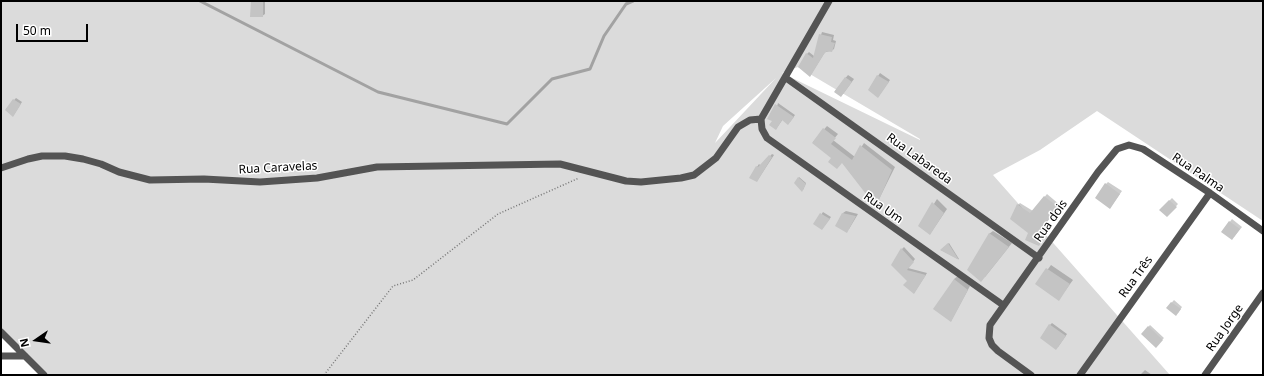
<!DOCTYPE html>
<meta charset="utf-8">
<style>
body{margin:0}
#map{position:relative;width:1264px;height:376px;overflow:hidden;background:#fff;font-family:"Noto Sans",sans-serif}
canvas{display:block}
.frame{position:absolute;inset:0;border:2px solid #000;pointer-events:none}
.north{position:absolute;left:16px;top:320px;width:40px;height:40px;-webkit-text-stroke:3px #fff;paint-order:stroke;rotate:257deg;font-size:11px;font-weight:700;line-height:16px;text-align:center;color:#000}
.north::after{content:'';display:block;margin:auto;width:14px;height:18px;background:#000;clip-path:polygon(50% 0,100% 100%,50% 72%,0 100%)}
.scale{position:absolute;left:16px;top:24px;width:72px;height:18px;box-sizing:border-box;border:2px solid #000;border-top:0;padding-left:5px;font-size:12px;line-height:14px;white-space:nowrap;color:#000;-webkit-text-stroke:3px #fff;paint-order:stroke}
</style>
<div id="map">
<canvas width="1264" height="376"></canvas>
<div class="frame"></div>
<div class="north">N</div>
<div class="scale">50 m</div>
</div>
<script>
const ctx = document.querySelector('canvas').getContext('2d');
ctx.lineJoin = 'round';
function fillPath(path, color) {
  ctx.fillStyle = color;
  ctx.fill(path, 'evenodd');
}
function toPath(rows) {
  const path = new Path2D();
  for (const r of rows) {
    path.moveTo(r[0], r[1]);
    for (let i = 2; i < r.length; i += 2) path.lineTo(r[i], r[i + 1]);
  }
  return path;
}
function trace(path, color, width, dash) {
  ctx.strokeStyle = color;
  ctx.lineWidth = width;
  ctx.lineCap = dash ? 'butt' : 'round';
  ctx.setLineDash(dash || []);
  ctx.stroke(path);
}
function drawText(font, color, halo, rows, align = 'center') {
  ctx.font = font + ' "Noto Sans",sans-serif';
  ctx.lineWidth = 3;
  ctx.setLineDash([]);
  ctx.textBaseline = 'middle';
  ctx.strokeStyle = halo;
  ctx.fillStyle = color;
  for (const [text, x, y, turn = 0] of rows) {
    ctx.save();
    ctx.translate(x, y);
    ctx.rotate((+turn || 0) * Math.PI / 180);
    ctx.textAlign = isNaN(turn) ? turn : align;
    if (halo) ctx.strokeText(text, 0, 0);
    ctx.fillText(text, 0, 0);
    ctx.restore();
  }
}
fillPath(toPath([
 [1,1,1263,1,1263,221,1097,111,1040,150,993,175,1170,375,49,375,1,336],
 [798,67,920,139,920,140,782,73],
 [776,78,715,143,723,126]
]), '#dbdbdb');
fillPath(toPath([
 [252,1,265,1,265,14,262,16],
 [822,32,834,35,833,40,836,41,834,49,831,51,825,52,810,76,807,54,809,52,814,56],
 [880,73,890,80,878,97,869,90],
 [848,75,854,79,843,94,835,91],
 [16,98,22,102,13,116,6,109],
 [778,103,795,115,790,122,783,119,776,129,773,121],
 [827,126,838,134,833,140,855,157,864,143,895,167,876,205,842,162,832,158,813,142],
 [772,154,774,155,757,181,757,167,759,164,761,166],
 [799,177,806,183,803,190,796,183],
 [1108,182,1122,191,1110,208,1106,184],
 [1047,194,1060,205,1046,222,1051,227,1039,245,1029,233,1018,205,1020,203,1033,211],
 [1172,198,1178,204,1167,216,1160,210],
 [937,199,947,209,930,234,920,226],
 [846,211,858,214,849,229,843,213],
 [823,212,831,217,822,229,815,224],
 [1232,219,1242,227,1234,237,1222,232],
 [993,231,1012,243,985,277,989,234],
 [949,243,959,259,958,259,941,250],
 [904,247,915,259,908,268,927,273,914,293,909,281,902,249],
 [1051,265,1073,280,1059,299,1037,284],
 [958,276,970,286,951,321,954,279],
 [1174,300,1182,307,1178,313,1167,308],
 [1052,323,1067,334,1058,347,1050,325],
 [1150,325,1164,338,1156,346,1142,334],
 [1145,370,1152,375,1140,375]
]), '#0003');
trace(toPath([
 [200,1,378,92,507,124,552,79,590,69,604,36,626,4,633,1]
]), '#a2a2a2', 3);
fillPath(toPath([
 [251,1,263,1,263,17,250,17],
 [819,34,832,37,831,42,835,43,832,52,827,51,824,54,810,77,798,67,806,53,813,58],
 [877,75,889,82,878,98,868,90],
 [845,77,852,82,841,97,834,92],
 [13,99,21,104,13,117,5,110],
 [775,104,794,117,788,125,782,120,776,130,769,125,772,121,767,119],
 [823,128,836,138,831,144,852,160,860,145,892,170,876,207,842,163,837,169,828,162,831,158,812,143],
 [769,155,772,157,757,182,749,178,756,166,758,167],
 [798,177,806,184,802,192,794,183],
 [1105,183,1120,194,1110,209,1095,198],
 [1044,196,1058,207,1045,225,1049,229,1039,246,1025,240,1028,233,1010,219,1017,204,1030,213],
 [1169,200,1177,207,1167,217,1159,210],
 [932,202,944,213,930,235,918,226],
 [820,213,830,219,822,230,813,224],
 [842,213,856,216,847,233,835,226],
 [1229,221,1240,229,1232,240,1221,232],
 [989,233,1009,247,981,282,967,270],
 [948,243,959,260,940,250],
 [901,248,914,262,907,270,926,275,914,294,903,285,907,281,891,265],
 [1046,268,1070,284,1059,301,1035,284],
 [954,279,968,290,951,322,933,309],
 [1171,302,1181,309,1176,316,1166,308],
 [1049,324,1066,336,1056,350,1040,338],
 [1148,326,1163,340,1156,348,1141,334]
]), '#c4c4c4');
trace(toPath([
 [324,375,393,286,413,280,498,214,579,178]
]), '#767676', 1.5, [1, 2]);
trace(toPath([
 [786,78,1039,258],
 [761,119,762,129,767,138,1003,305],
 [761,119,829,1],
 [1,168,28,159,42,156,65,156,83,159,101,164,119,172,150,180,204,179,260,182,317,178,377,167,560,164,626,181,641,182,681,178,694,175,716,158,738,127,750,120,761,119],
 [1,332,44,375],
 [1,356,25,356],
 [1031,375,998,351,992,345,989,338,990,325,1098,172,1117,149,1129,145,1143,149,1210,193,1263,231],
 [1080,375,1210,193],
 [1205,375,1263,293]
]), '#545454', 7);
drawText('12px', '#000', '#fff', [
 ["Rua Labareda",919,159,36],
 ["Rua Caravelas",278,168,-3],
 ["Rua Palma",1198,173,34],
 ["Rua Um",883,208,35],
 ["Rua dois",1051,221,-55],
 ["Rua Três",1136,277,-54],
 ["Rua Jorge",1225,328,-55]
]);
</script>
